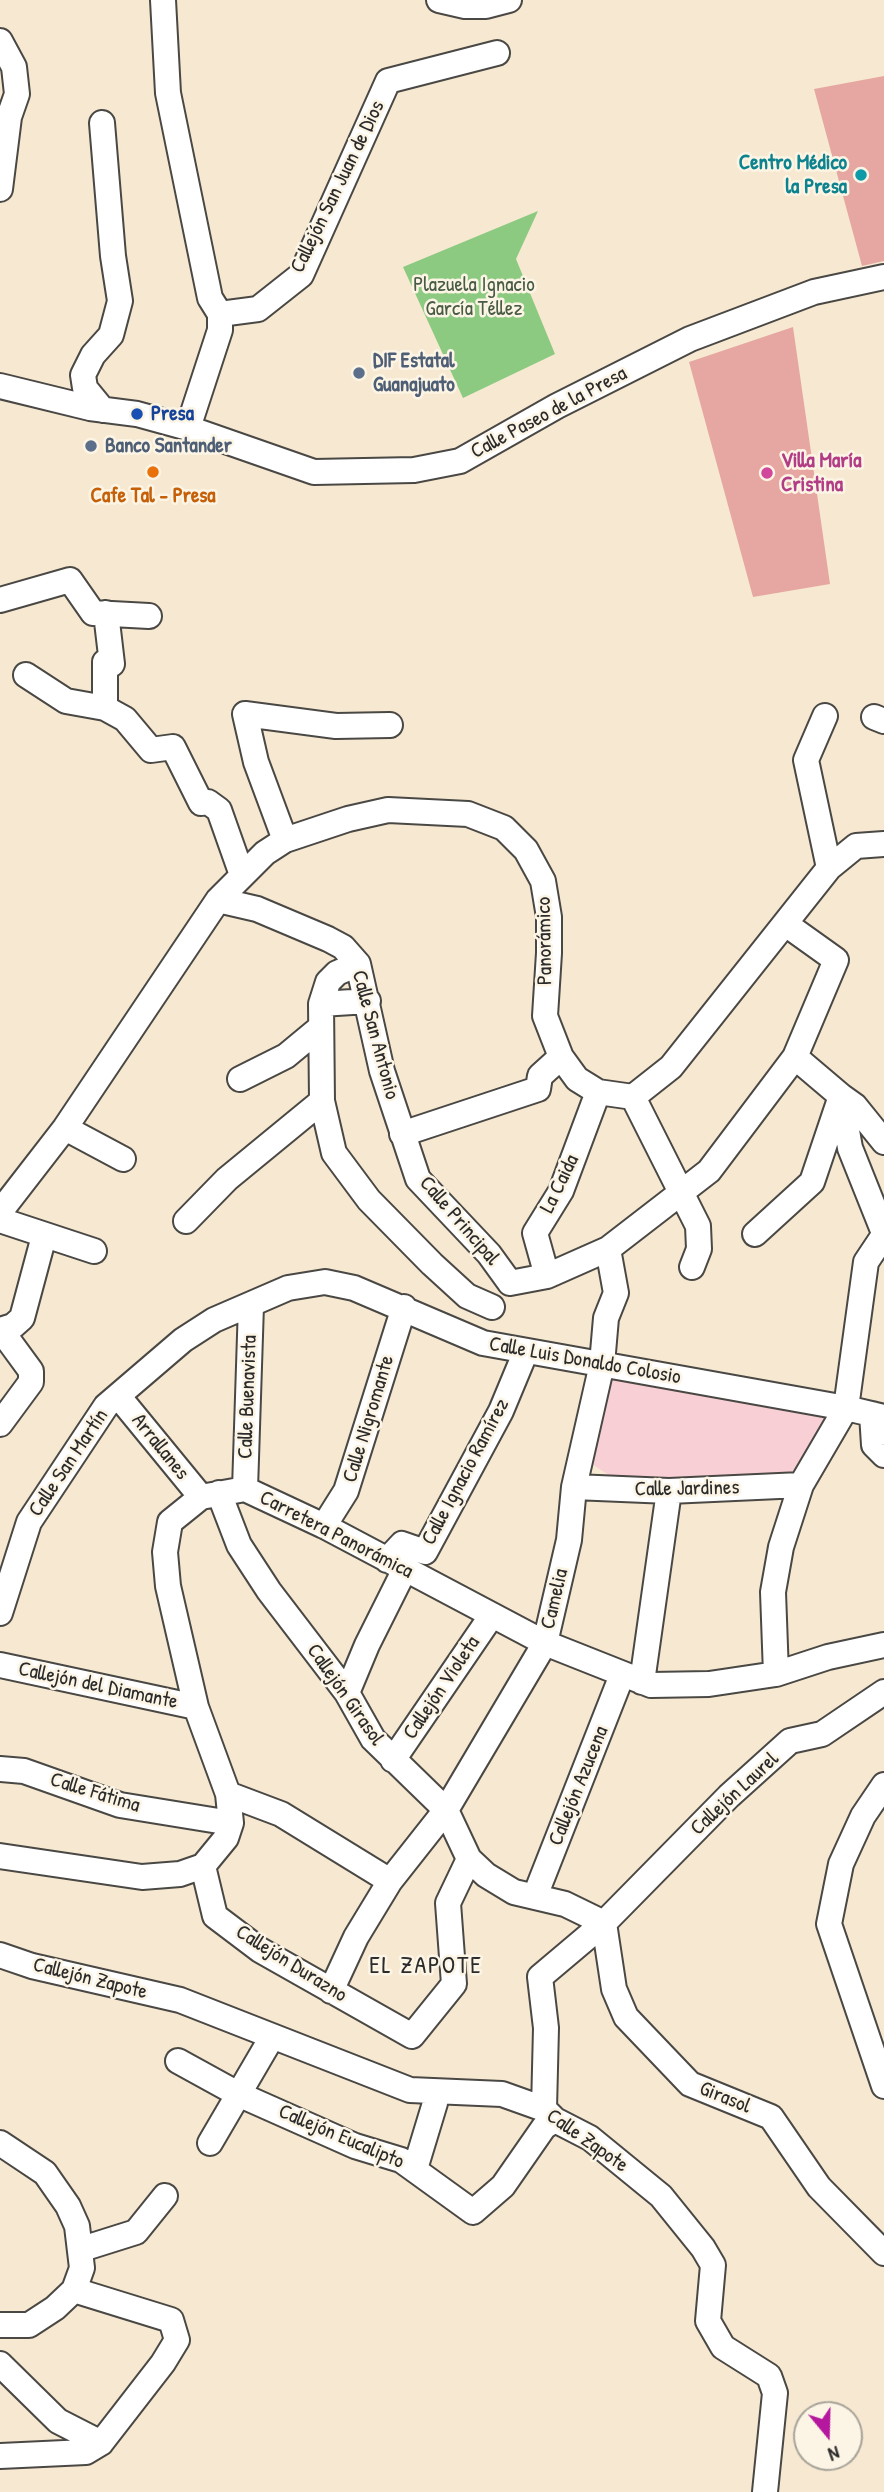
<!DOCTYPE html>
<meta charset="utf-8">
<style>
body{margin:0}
#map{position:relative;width:884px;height:2492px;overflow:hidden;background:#f7e9d1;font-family:"Patrick Hand",sans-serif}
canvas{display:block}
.north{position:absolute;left:793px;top:2401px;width:70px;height:70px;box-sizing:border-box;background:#fcf5e5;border:2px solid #a8a49b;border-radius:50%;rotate:161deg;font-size:19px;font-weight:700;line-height:28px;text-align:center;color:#2b2b2b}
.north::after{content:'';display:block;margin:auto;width:24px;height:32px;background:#b5179e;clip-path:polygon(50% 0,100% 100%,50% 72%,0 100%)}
</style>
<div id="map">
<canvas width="884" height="2492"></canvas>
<div class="north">N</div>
</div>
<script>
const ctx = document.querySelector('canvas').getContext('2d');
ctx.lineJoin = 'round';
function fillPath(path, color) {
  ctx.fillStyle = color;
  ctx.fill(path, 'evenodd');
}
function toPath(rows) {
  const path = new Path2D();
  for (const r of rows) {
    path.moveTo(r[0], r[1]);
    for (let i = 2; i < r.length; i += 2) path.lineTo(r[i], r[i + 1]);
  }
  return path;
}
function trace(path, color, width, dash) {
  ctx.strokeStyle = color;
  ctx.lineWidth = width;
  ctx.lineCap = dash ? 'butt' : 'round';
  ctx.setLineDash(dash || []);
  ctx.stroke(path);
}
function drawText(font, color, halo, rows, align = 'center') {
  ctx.font = font + ' "Patrick Hand",sans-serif';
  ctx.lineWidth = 5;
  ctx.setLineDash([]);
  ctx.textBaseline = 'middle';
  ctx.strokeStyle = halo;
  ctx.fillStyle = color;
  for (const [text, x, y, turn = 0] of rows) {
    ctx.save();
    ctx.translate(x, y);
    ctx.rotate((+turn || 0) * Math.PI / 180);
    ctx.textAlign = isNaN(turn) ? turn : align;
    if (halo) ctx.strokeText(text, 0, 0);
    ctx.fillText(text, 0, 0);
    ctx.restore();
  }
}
fillPath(toPath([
 [612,1373,832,1417,799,1477,626,1486,587,1461]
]), '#f7cfd5');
fillPath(toPath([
 [538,211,516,259,555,354,463,398,403,267]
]), '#8cca81');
fillPath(toPath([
 [884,76,884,261,862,266,814,89],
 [793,327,830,584,753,597,689,362]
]), '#e6a7a2');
const minor = toPath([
 [163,0,168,93,210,298,220,314,220,330,188,428],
 [439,0,465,6,486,6,509,0],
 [0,41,14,67,17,94,9,117,0,189],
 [102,123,113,256,120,301,111,335,93,355,83,375,85,388,103,410],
 [220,314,258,309,301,275,388,81,497,53],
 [0,386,90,408,137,414,188,428,314,472,414,470,460,461,557,406,690,339,814,292,884,277],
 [0,600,70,580,93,613,149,616],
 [26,675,66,701,105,708,125,719,151,750,173,747,201,803,208,802,219,810,242,875],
 [105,708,105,662,112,664,106,613],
 [825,716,806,760,829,868],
 [874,717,884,721],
 [285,840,256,762,245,714,336,726,390,725],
 [218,900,257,909,328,939,343,947,358,964,382,1071,418,1179,489,1254,510,1283],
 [358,964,337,973,328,982,321,1004,322,1101,334,1153,369,1200,432,1264,467,1296,492,1307],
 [321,1004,368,1001],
 [795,1057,841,1096,850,1148,884,1233],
 [240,1079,286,1056,321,1027],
 [633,1097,698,1226,699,1249,692,1267],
 [65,1128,123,1159],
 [402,1134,538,1089,540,1076,561,1057],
 [0,1212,65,1128,218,900,265,853,285,840,348,819,388,810,468,814,504,828,526,850,543,881,549,917,549,953,545,1016,561,1057,577,1079,598,1092,633,1097,671,1067,829,868,856,846,884,844],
 [0,1220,94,1251],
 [186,1221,227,1179,322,1101],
 [755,1234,812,1182,841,1096,855,1106,884,1142],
 [547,1276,535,1233,561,1191,598,1092],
 [510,1283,547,1276,608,1249,709,1171,795,1057,836,960,787,925],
 [0,1330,13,1326,22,1318,44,1236],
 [119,1397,201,1497],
 [872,1414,874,1445,884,1455],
 [0,1424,31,1382,31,1371,1,1330],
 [574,1487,669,1491,801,1485],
 [245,1489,251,1305],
 [219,1493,239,1545,269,1591,347,1693,373,1739,446,1810,469,1859,486,1875,514,1892,565,1904,604,1923],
 [324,1526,346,1491,404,1307],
 [387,1560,402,1544,425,1552,501,1411,526,1351],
 [0,1613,29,1522,106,1406,183,1340,214,1320,288,1288,325,1282,354,1288,483,1343,846,1408,884,1417],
 [0,1665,196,1707],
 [776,1674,773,1592,781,1547,801,1485,846,1408,866,1262,884,1235],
 [642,1682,669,1491],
 [347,1693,367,1645,405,1569],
 [393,1760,492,1615],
 [0,1769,24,1771,120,1805,231,1823],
 [884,1785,863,1816,841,1864,829,1924,884,2086],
 [228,1794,281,1814,390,1881],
 [0,1856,142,1877,180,1874,203,1866,226,1838,231,1823,228,1794,196,1707,168,1586,165,1552,170,1522,201,1497,245,1489,324,1526,545,1643,651,1685,709,1684,776,1674,828,1657,884,1645],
 [203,1866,215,1916,260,1950,412,2036,454,1984,448,1903,469,1859],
 [535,1896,622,1675],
 [604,1923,614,1989,626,2017,690,2084,771,2117,819,2187,884,2253],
 [0,1955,32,1966,180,2000,410,2090,502,2094,544,2109,555,2120,590,2138,661,2196,703,2248,713,2265,708,2321,723,2347,769,2376,775,2393,765,2492],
 [331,1991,356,1937,390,1881,446,1810,545,1643,569,1540,574,1487,602,1364,606,1318,616,1293,608,1249],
 [178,2061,238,2094,355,2146,401,2160,473,2212,503,2186,544,2127,555,2120],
 [544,2109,546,2028,540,1977,604,1923,729,1796,790,1741,822,1734,884,1692],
 [0,2143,45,2173,68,2206,77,2226,82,2268,74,2290,55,2308,29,2325,0,2325],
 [210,2143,272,2037],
 [415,2169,435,2103,431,2091],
 [82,2249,136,2232,165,2196],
 [0,2364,58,2421,101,2443],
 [0,2456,86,2452,101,2443,163,2363,177,2340,171,2320,74,2290]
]);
trace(minor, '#4a4844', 28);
trace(minor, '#fff', 24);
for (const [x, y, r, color] of [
 [861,175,7,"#0f9aa8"],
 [359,373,7,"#5c6f8a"],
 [137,414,7,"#1a4fb4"],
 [91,446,7,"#5c6f8a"],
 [153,472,7,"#e8710a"],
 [767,473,7,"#d1479c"]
]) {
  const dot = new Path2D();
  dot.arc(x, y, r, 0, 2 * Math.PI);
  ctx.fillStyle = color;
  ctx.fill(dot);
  trace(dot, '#fcf5e5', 2.5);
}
drawText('bold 21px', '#0d838f', '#fcf5e5', [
 ["Centro Médico",847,163],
 ["la Presa",847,187]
], 'right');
drawText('21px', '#2b2b2b', '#fcf5e5', [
 ["Callejón San Juan de Dios",338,187,-64],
 ["Calle Paseo de la Presa",549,413,-28],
 ["Panorámico",545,941,-91],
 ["Calle San Antonio",375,1035,75],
 ["La Caida",560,1184,-64],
 ["Calle Principal",459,1221,49],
 ["Calle Luis Donaldo Colosio",585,1361,10],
 ["Calle Buenavista",248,1397,-88],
 ["Calle Nigromante",369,1419,-73],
 ["Arrallanes",160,1447,51],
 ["Calle San Martín",69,1463,-56],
 ["Calle Ignacio Ramírez",466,1472,-62],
 ["Calle Jardines",687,1489,-1],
 ["Carretera Panorámica",336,1535,27],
 ["Camelia",555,1599,-77],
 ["Callejón del Diamante",98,1686,12],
 ["Callejón Violeta",442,1688,-56],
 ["Callejón Girasol",345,1695,55],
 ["Callejón Azucena",579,1786,-68],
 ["Calle Fátima",95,1793,17],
 ["Callejón Laurel",735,1794,-43],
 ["Callejón Durazno",291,1964,32],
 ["Callejón Zapote",90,1979,14],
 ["Girasol",725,2098,22],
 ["Callejón Eucalipto",341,2137,23],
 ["Calle Zapote",587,2141,35]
]);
drawText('21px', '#485b45', '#fcf5e5', [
 ["Plazuela Ignacio",474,285],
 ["García Téllez",474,309]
]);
drawText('bold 21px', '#4e5e75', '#fcf5e5', [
 ["DIF Estatal",373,361],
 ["Guanajuato",373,385],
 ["Banco Santander",105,446]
], 'left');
drawText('bold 21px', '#164399', '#fcf5e5', [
 ["Presa",151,414]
], 'left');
drawText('bold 21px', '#b23c85', '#fcf5e5', [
 ["Villa María",781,461],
 ["Cristina",781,485]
], 'left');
drawText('bold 21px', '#c56008', '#fcf5e5', [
 ["Cafe Tal - Presa",153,496]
]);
ctx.letterSpacing = '2px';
drawText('24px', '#2b2b2b', '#fcf5e5', [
 ["EL ZAPOTE",426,1967]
]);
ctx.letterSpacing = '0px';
</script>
